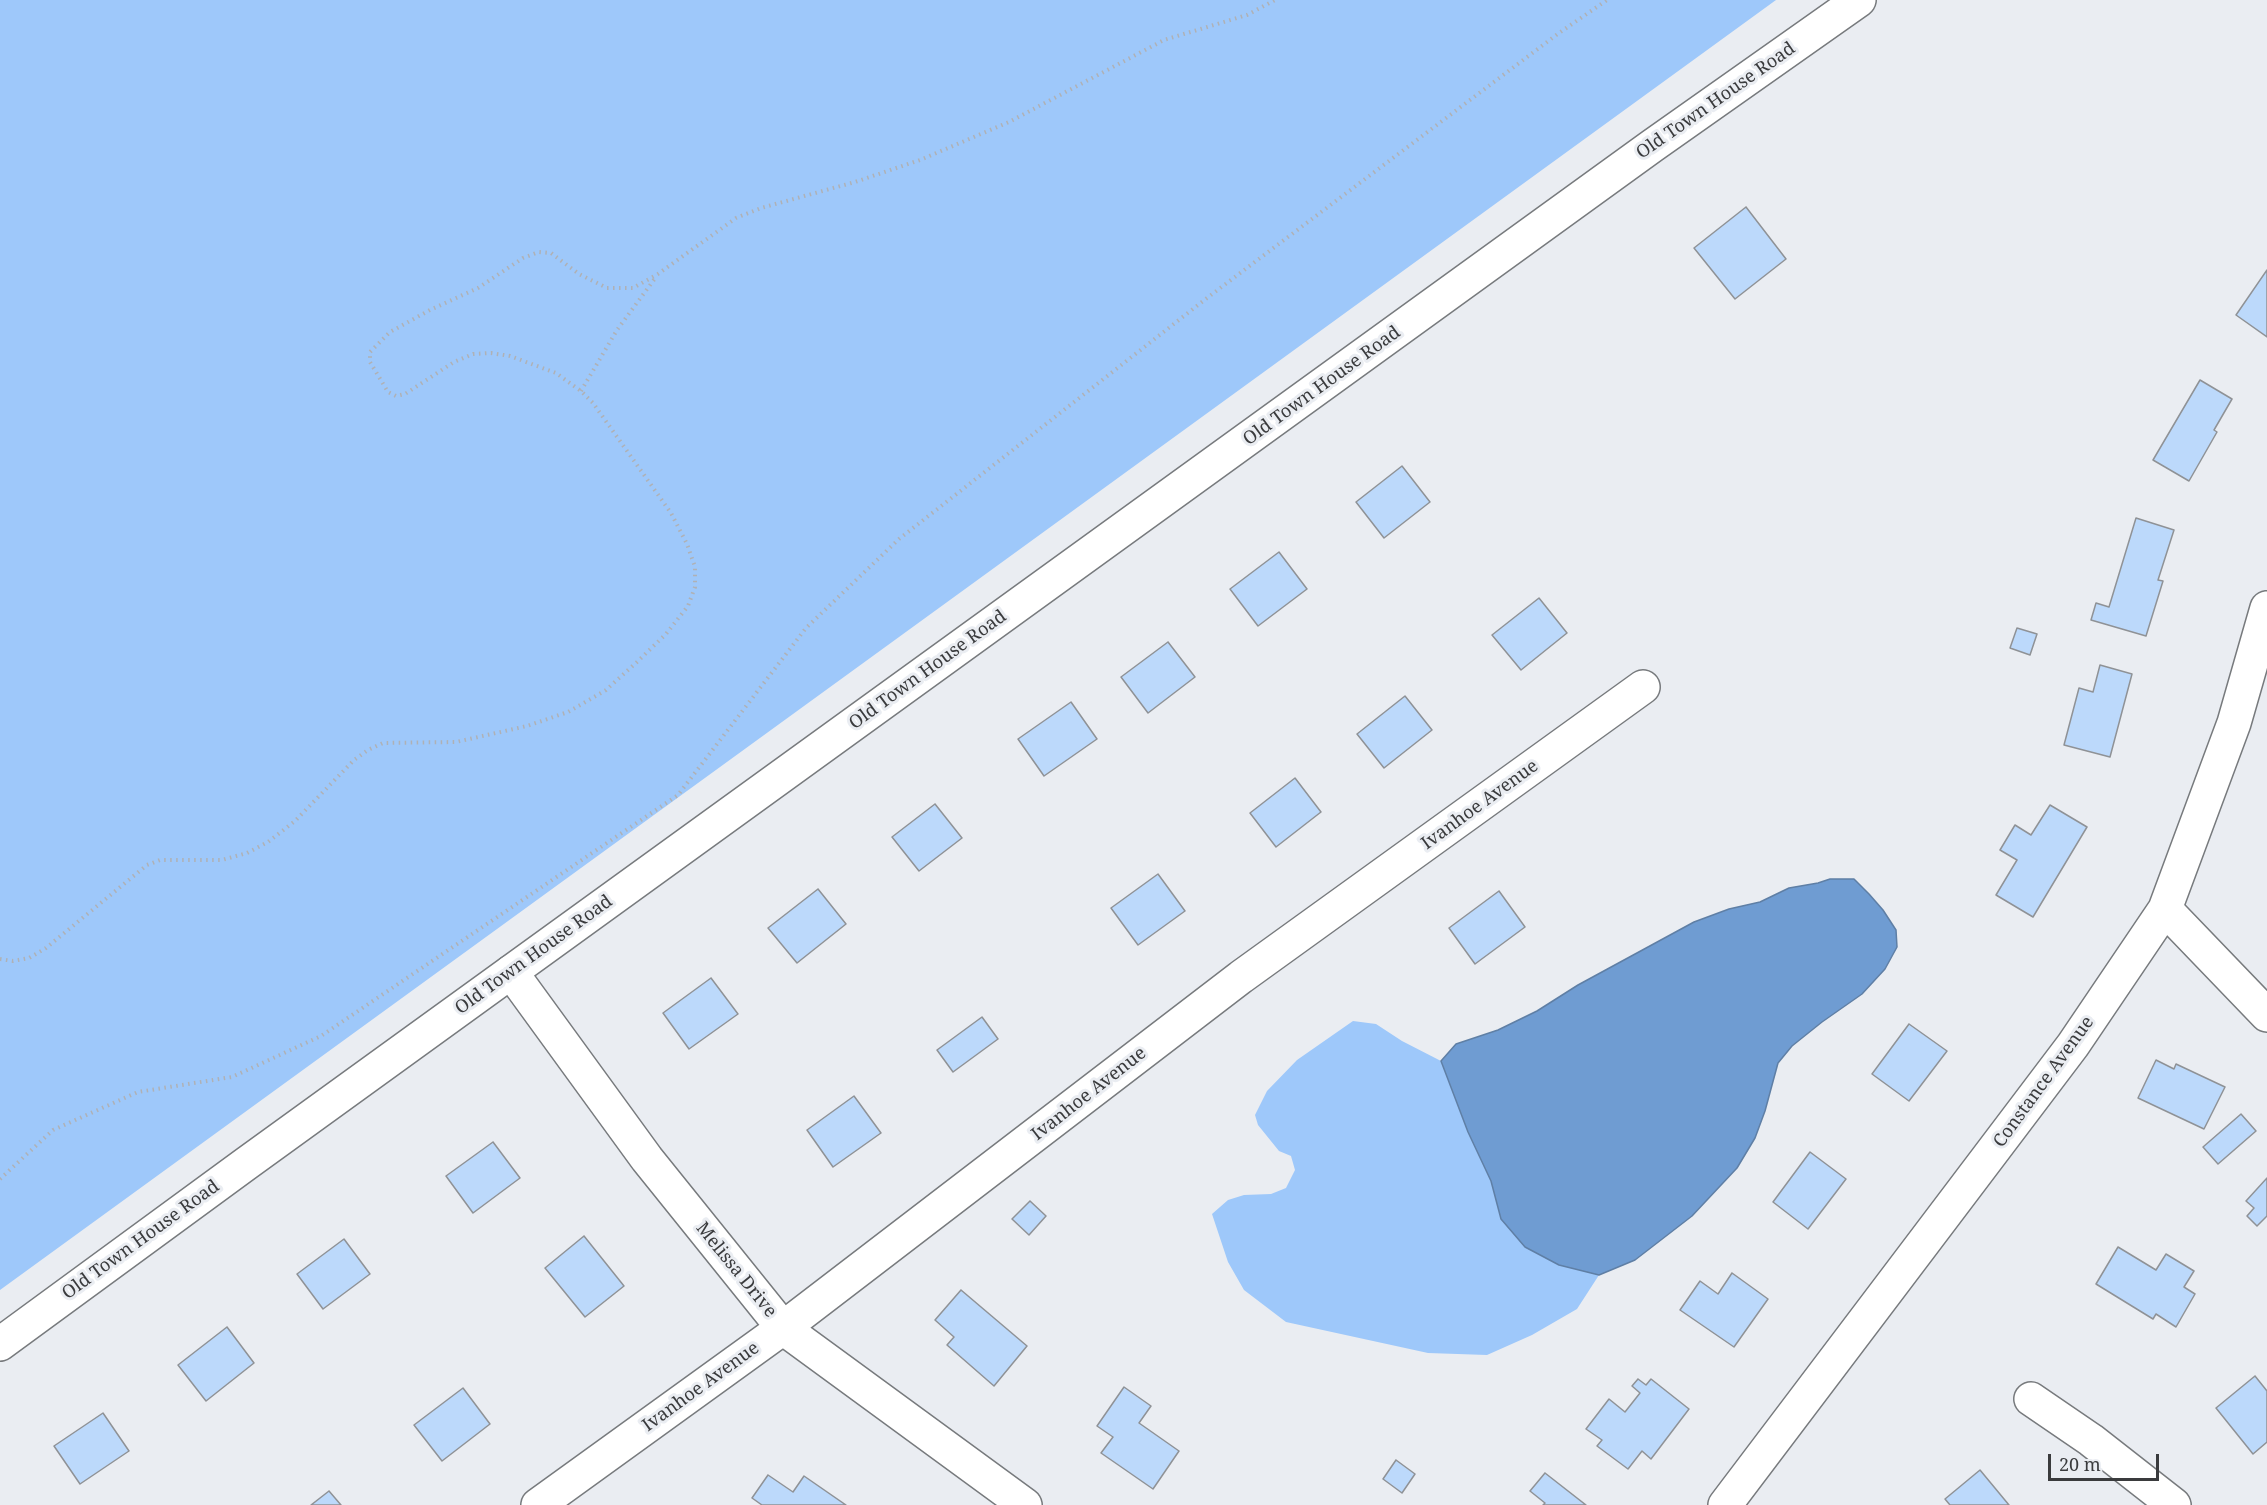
<!DOCTYPE html>
<style>
body{margin:0}
#map{position:relative;width:2267px;height:1505px;overflow:hidden;background:#eaedf2;font-family:"Noto Serif",serif}
canvas{display:block}
.scale{position:absolute;left:2048px;top:1454px;width:111px;height:27px;box-sizing:border-box;border:3px solid #3a3b3d;border-top:0;padding-left:8px;font-size:18px;line-height:21px;white-space:nowrap;color:#3a3b3d;-webkit-text-stroke:4px #eaedf2;paint-order:stroke}
</style>
<div id="map">
<canvas width="2267" height="1505"></canvas>
<div class="scale">20 m</div>
</div>
<script>
const ctx = document.querySelector('canvas').getContext('2d');
ctx.lineJoin = 'round';
function fillPath(path, color) {
  ctx.fillStyle = color;
  ctx.fill(path, 'evenodd');
}
function toPath(rows) {
  const path = new Path2D();
  for (const r of rows) {
    path.moveTo(r[0], r[1]);
    for (let i = 2; i < r.length; i += 2) path.lineTo(r[i], r[i + 1]);
  }
  return path;
}
function trace(path, color, width, dash) {
  ctx.strokeStyle = color;
  ctx.lineWidth = width;
  ctx.lineCap = dash ? 'butt' : 'round';
  ctx.setLineDash(dash || []);
  ctx.stroke(path);
}
function drawText(font, color, halo, rows, align = 'center') {
  ctx.font = font + ' "Noto Serif",serif';
  ctx.lineWidth = 6;
  ctx.setLineDash([]);
  ctx.textBaseline = 'middle';
  ctx.strokeStyle = halo;
  ctx.fillStyle = color;
  for (const [text, x, y, turn = 0] of rows) {
    ctx.save();
    ctx.translate(x, y);
    ctx.rotate((+turn || 0) * Math.PI / 180);
    ctx.textAlign = isNaN(turn) ? turn : align;
    if (halo) ctx.strokeText(text, 0, 0);
    ctx.fillText(text, 0, 0);
    ctx.restore();
  }
}
fillPath(toPath([
 [0,0,1776,0,0,1290],
 [1353,1021,1376,1024,1402,1041,1441,1061,1468,1132,1491,1181,1501,1219,1559,1265,1599,1275,1577,1309,1532,1335,1487,1355,1428,1353,1286,1322,1244,1290,1228,1262,1212,1214,1228,1200,1244,1195,1271,1194,1286,1188,1295,1170,1291,1156,1279,1151,1258,1125,1255,1115,1267,1091,1297,1060]
]), '#9ec8fa');
const water = toPath([
 [1830,879,1854,879,1869,894,1883,910,1896,930,1897,947,1885,969,1862,994,1822,1022,1792,1046,1778,1063,1765,1111,1755,1138,1737,1168,1692,1216,1635,1260,1599,1275,1559,1265,1525,1247,1501,1219,1491,1181,1468,1132,1441,1061,1456,1044,1498,1030,1537,1011,1578,985,1694,922,1729,909,1760,902,1789,888,1818,883,1830,879]
]);
fillPath(water, '#6f9cd2');
trace(water, '#5f7fa5', 1.5);
const building = toPath([
 [1746,207,1786,259,1735,299,1694,248,1746,207],
 [2267,270,2267,337,2236,315,2267,270],
 [2200,380,2232,399,2214,430,2217,432,2189,481,2153,460,2200,380],
 [1402,466,1430,502,1384,538,1356,502,1402,466],
 [2136,518,2174,530,2158,580,2163,581,2146,636,2091,620,2096,603,2109,607,2136,518],
 [1279,552,1307,589,1258,626,1230,589,1279,552],
 [1539,598,1567,633,1521,670,1492,635,1539,598],
 [2017,628,2037,634,2030,655,2010,648,2017,628],
 [1168,642,1195,677,1148,713,1121,677,1168,642],
 [2100,665,2132,674,2110,757,2064,745,2079,688,2093,692,2100,665],
 [1405,696,1432,730,1384,768,1357,734,1405,696],
 [1071,702,1097,739,1044,776,1018,739,1071,702],
 [1295,778,1321,812,1276,847,1250,813,1295,778],
 [935,804,962,838,919,871,892,837,935,804],
 [2050,805,2087,827,2033,917,1996,895,2017,860,2000,850,2015,825,2031,835,2050,805],
 [1158,874,1185,911,1138,945,1111,908,1158,874],
 [818,889,846,924,797,963,768,928,818,889],
 [1499,891,1525,927,1475,964,1449,928,1499,891],
 [711,978,738,1014,689,1049,663,1013,711,978],
 [982,1017,998,1039,953,1072,937,1050,982,1017],
 [1909,1024,1947,1051,1909,1101,1872,1074,1909,1024],
 [2156,1060,2174,1069,2176,1064,2225,1087,2204,1129,2138,1098,2156,1060],
 [854,1096,881,1133,833,1167,807,1130,854,1096],
 [2241,1114,2256,1131,2218,1164,2203,1147,2241,1114],
 [493,1142,520,1178,473,1213,446,1176,493,1142],
 [1810,1152,1846,1179,1808,1229,1773,1202,1810,1152],
 [2267,1178,2267,1216,2257,1226,2247,1216,2254,1208,2246,1201,2267,1178],
 [1030,1201,1046,1216,1029,1235,1012,1219,1030,1201],
 [584,1236,624,1286,585,1317,545,1268,584,1236],
 [344,1239,370,1274,323,1309,297,1274,344,1239],
 [2118,1247,2156,1270,2166,1254,2194,1271,2184,1287,2195,1294,2176,1327,2156,1314,2153,1319,2096,1284,2118,1247],
 [1732,1273,1768,1299,1734,1347,1680,1310,1700,1281,1718,1294,1732,1273],
 [961,1290,1027,1346,994,1386,947,1345,954,1337,935,1320,961,1290],
 [227,1327,254,1363,206,1401,178,1365,227,1327],
 [2255,1376,2267,1391,2267,1442,2253,1454,2216,1408,2255,1376],
 [1638,1379,1646,1385,1651,1379,1689,1409,1651,1459,1642,1451,1628,1469,1597,1446,1602,1440,1586,1429,1609,1399,1625,1412,1640,1393,1632,1386,1638,1379],
 [1124,1387,1151,1406,1139,1423,1179,1451,1153,1489,1101,1453,1113,1437,1097,1426,1124,1387],
 [463,1388,490,1424,442,1461,414,1425,463,1388],
 [103,1413,129,1451,80,1484,54,1446,103,1413],
 [1396,1460,1415,1474,1402,1493,1383,1479,1396,1460],
 [1980,1470,2009,1505,1950,1505,1945,1499,1980,1470],
 [1545,1473,1586,1505,1543,1505,1545,1503,1530,1491,1545,1473],
 [768,1475,793,1492,804,1476,846,1505,762,1505,752,1498,768,1475],
 [329,1491,341,1505,311,1505,329,1491]
]);
fillPath(building, '#bcd9fb');
trace(building, '#8f9296', 1.5);
const minor = toPath([
 [2165,909,2267,1015],
 [511,972,647,1159,783,1328,1025,1505],
 [2031,1399,2091,1440,2174,1505],
 [538,1505,783,1328,1241,977,1643,687],
 [1725,1505,2073,1045,2165,909,2234,723,2267,608]
]);
const major = toPath([
 [0,1344,247,1163,1652,146,1859,0]
]);
trace(minor, '#777a7d', 36);
trace(major, '#777a7d', 36);
trace(toPath([
 [581,391,617,330,656,277],
 [0,959,13,961,29,958,46,948,147,865,160,860,222,860,247,853,268,842,295,821,354,760,368,750,383,743,456,742,527,726,568,712,606,690,637,662,666,634,688,606,695,587,695,567,687,544,671,513,593,403,581,391,556,373,510,356,491,353,473,354,454,362,405,394,396,396,388,392,370,362,370,352,390,332,430,310,478,288,523,258,539,252,551,253,579,274,607,288,633,288,658,274,736,218,761,208,855,182,920,160,1009,122,1164,40,1247,15,1275,0],
 [0,1179,53,1130,138,1092,232,1077,321,1036,678,795,806,628,899,539,1207,298,1559,33,1607,0]
]), '#afb1b5', 4, [1.5, 4.5]);
trace(minor, '#fff', 33);
trace(major, '#fff', 33);
drawText('18px', '#3a3b3d', '#eaedf2', [
 ["Old Town House Road",1716,101,-35],
 ["Old Town House Road",1322,386,-36],
 ["Old Town House Road",928,670,-36],
 ["Ivanhoe Avenue",1480,805,-36],
 ["Old Town House Road",534,955,-36],
 ["Constance Avenue",2044,1082,-54],
 ["Ivanhoe Avenue",1089,1094,-38],
 ["Old Town House Road",141,1240,-36],
 ["Melissa Drive",736,1270,51],
 ["Ivanhoe Avenue",701,1387,-36]
]);
</script>
